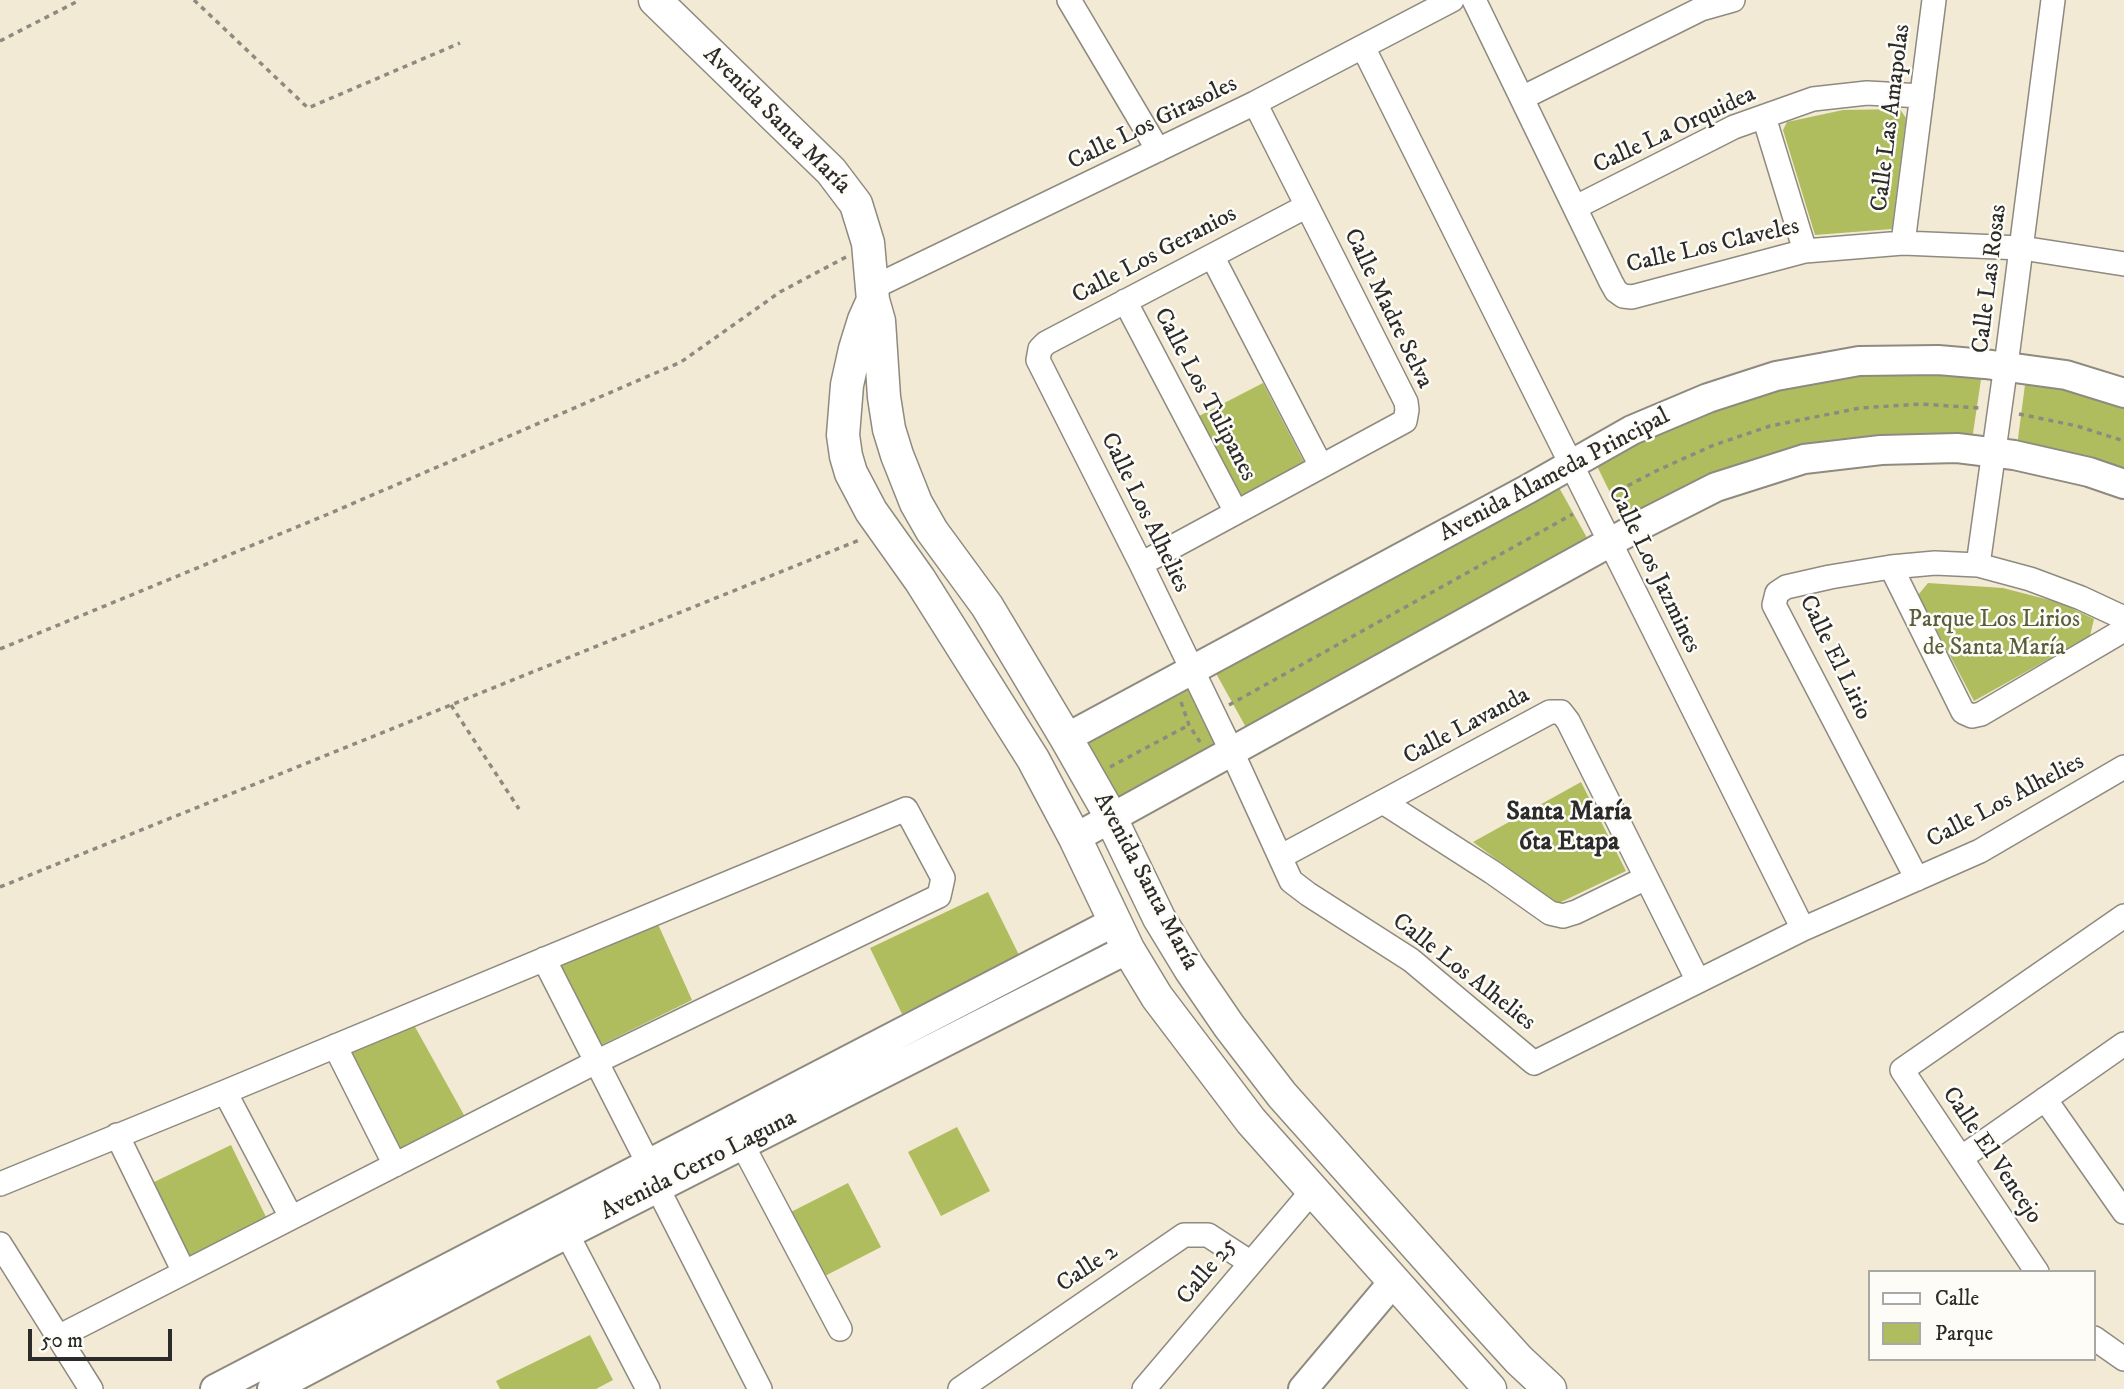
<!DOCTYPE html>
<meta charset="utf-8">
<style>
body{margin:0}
#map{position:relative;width:2124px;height:1389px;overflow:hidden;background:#f2ead4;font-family:"IM FELL DW Pica",serif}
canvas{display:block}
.legend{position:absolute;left:1868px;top:1270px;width:228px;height:91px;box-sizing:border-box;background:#fdfcf7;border:2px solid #a9a8a5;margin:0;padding:9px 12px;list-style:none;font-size:21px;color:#2b2b2b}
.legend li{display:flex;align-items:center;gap:14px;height:35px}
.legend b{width:35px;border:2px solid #a9a8a5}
.scale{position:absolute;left:28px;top:1329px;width:144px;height:32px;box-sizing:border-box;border:4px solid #2b2b2b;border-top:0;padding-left:9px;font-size:21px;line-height:24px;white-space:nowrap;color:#2b2b2b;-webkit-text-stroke:5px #fdfcf7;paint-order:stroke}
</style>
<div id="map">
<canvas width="2124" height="1389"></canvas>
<ul class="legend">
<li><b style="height:9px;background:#fff"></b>Calle</li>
<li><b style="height:19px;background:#b0bd5f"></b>Parque</li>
</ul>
<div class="scale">50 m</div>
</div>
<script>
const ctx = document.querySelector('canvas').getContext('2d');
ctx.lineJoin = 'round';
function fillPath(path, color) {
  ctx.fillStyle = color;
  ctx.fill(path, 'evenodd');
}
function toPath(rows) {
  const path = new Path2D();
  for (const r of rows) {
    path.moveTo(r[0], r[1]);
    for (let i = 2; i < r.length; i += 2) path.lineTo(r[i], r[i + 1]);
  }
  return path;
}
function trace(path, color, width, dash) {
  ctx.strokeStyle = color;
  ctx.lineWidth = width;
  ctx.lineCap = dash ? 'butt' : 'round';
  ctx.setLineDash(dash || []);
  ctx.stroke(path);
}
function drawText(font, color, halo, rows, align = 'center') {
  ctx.font = font + ' "IM FELL DW Pica",serif';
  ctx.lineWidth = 5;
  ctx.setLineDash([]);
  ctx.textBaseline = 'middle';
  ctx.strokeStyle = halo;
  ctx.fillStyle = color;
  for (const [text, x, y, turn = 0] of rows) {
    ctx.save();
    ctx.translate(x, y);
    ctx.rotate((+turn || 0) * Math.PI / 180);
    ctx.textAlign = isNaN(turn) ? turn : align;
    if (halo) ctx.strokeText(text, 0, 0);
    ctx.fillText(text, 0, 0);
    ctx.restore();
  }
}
fillPath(toPath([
 [1900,109,1906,118,1892,229,1815,235,1783,130,1787,122,1843,110],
 [1860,373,1982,373,1972,440,1882,439,1625,523,1595,462,1711,408,1780,388],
 [2026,377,2124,402,2124,474,2017,446],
 [1263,383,1305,464,1241,497,1199,416],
 [1556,482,1591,545,1248,731,1213,668],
 [1928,583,2003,588,2061,603,2094,619,2090,636,1974,701,1918,595],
 [1186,685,1220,749,1113,806,1079,742],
 [1581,782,1626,871,1557,904,1473,842],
 [988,892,1020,957,902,1014,870,948],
 [657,922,692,1000,597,1047,556,966],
 [414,1025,464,1115,395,1151,347,1053],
 [957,1127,990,1191,941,1216,908,1152],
 [231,1145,267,1219,186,1258,150,1184],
 [848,1183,881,1247,823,1277,789,1213],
 [590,1335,613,1380,596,1389,500,1389,496,1381]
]), '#b0bd5f');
const minor = toPath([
 [1069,0,1158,150],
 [1474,0,1611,282,1616,291,1623,296,1632,297,1805,251,1903,243,2022,248,2124,264],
 [1363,47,1803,929],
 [1522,98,1701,9,1733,0],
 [1764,117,1805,251],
 [1307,206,1046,343,1040,349,1038,360,1141,564,1232,752,1291,881,1308,894,1411,960,1534,1063,1803,929,1980,851,2124,767],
 [1576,207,1734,127,1813,99,1867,93,1922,96],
 [1903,243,1934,0],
 [1212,256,1321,466],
 [872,288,1255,103,1452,0],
 [1125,301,1236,512],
 [1141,564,1405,421,1407,410,1406,402,1255,103],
 [1978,565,2008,350,2053,0],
 [1891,567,1963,712,1972,716,1981,714,2124,630],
 [1383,802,1492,872,1550,913,1563,916,1576,912,1646,878],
 [1280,857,1550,712,1561,712,1568,721,1698,981],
 [1917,879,1774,605,1777,593,1786,587,1830,577,1891,567,1935,563,1978,565,2030,579,2081,598,2124,618],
 [544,959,649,1165],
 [335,1046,395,1165],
 [225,1092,291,1217],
 [2045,1099,2124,1212],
 [117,1135,184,1272],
 [742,1144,840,1329],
 [1961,1158,2124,1044],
 [0,1184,225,1092,906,809,943,878,939,896,596,1062,58,1337],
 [657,1187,760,1389],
 [567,1234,648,1389],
 [0,1244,91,1389],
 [2037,1272,1902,1070,2124,916],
 [2094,1338,2124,1359],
 [960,1389,1184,1235,1208,1235,1251,1263],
 [1144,1389,1313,1190]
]);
const tertiary = toPath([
 [1066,738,1528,489,1632,430,1708,398,1776,376,1859,361,1938,360,1985,364,2066,375,2124,393],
 [1075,838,1645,523,1716,487,1804,459,1881,450,1957,448,2014,455,2089,472,2124,484],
 [215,1389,1114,922],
 [272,1389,547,1244,1128,949],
 [1303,1389,1394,1281]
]);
const secondary = toPath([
 [655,0,831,171,856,204,868,243,873,300,879,321,884,397,889,429,897,455,916,503,932,531,987,606,1066,738,1106,808,1159,918,1190,969,1229,1026,1282,1095,1479,1316,1519,1360,1550,1389],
 [873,300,864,320,855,349,847,385,843,435,846,456,851,473,871,511,920,580,1033,759,1075,838,1128,949,1157,997,1251,1121,1490,1389]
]);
trace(minor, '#8e8a80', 26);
trace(tertiary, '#8e8a80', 32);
trace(secondary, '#8e8a80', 35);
trace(toPath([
 [194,0,308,108,460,43],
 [0,41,80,0],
 [2019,414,2077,426,2124,441],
 [1610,495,1658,470,1714,445,1770,426,1860,408,1921,404,1979,408],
 [0,649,326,515,681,362,780,292,846,257],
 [1181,702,1189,725,1200,742],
 [451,705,519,809],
 [1229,705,1573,514],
 [1110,767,1189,725],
 [0,887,862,539]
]), '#8e8a80', 3.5, [5, 5]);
trace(minor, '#fff', 23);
trace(tertiary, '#fff', 28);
trace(secondary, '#fff', 32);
drawText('24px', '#2b2b2b', '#fdfcf7', [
 ["Calle Las Amapolas",1892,118,-83],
 ["Avenida Santa María",776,121,45],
 ["Calle Los Girasoles",1153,124,-26],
 ["Calle La Orquidea",1675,131,-25],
 ["Calle Los Claveles",1713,247,-13],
 ["Calle Los Geranios",1155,256,-28],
 ["Calle Las Rosas",1991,279,-83],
 ["Calle Madre Selva",1387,309,64],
 ["Calle Los Tulipanes",1204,395,62],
 ["Avenida Alameda Principal",1555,476,-28],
 ["Calle Los Alhelies",1144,513,64],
 ["Calle Los Jazmines",1653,570,64],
 ["Calle El Lirio",1834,658,64],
 ["Calle Lavanda",1467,727,-28],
 ["Calle Los Alhelies",2006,802,-28],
 ["Avenida Santa María",1145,882,62],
 ["Calle Los Alhelies",1463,973,38],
 ["Calle El Vencejo",1991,1156,56],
 ["Avenida Cerro Laguna",699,1166,-27],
 ["Calle 2",1088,1269,-34],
 ["Calle 25",1208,1272,-50]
]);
drawText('24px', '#5a5e3d', '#fdfcf7', [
 ["Parque Los Lirios",1994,621],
 ["de Santa María",1994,649]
]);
drawText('bold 26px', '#2b2b2b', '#fdfcf7', [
 ["Santa María",1569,814],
 ["6ta Etapa",1569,844]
]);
</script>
